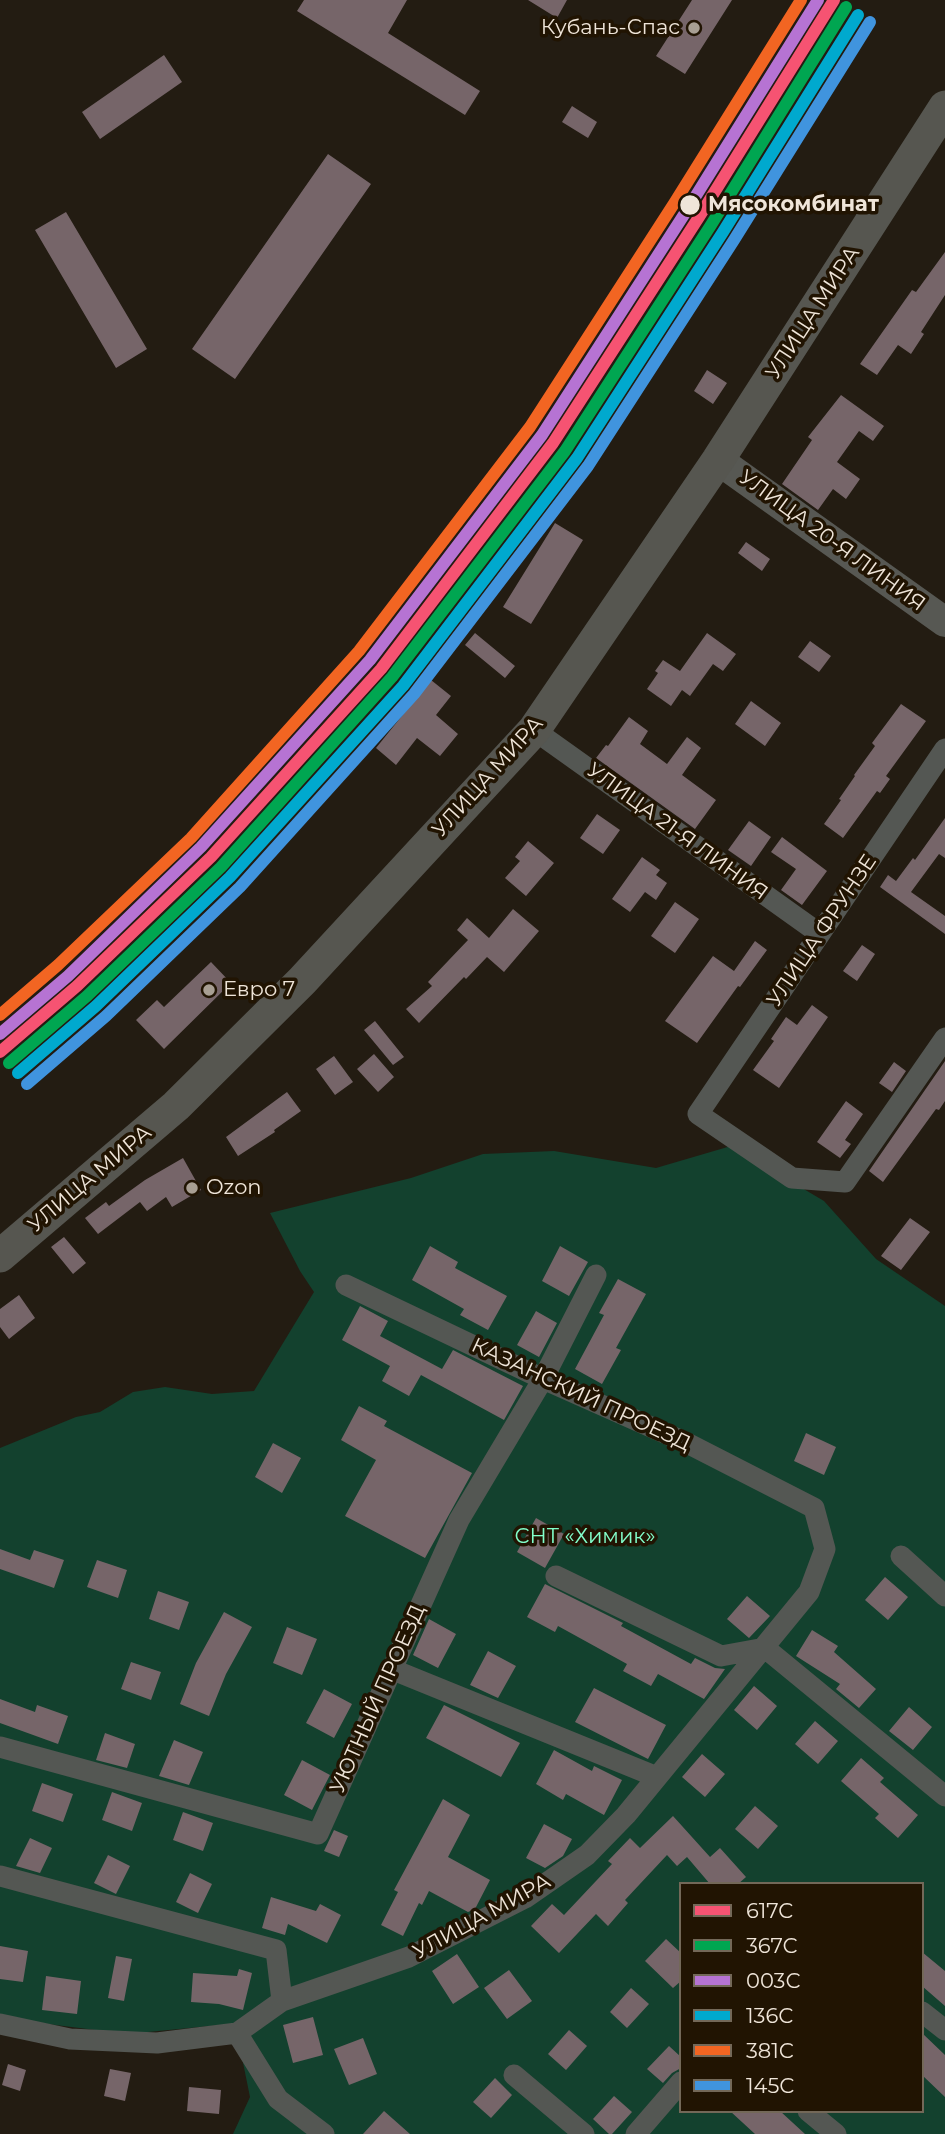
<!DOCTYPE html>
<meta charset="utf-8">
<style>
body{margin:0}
#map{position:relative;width:945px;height:2134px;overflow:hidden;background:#231c12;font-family:Montserrat,sans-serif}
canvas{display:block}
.legend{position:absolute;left:679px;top:1882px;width:245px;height:231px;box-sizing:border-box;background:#211402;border:2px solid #736858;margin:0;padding:9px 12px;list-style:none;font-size:21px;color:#efe5d9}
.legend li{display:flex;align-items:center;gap:14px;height:35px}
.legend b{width:35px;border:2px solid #736858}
</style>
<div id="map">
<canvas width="945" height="2134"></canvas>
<ul class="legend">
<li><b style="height:9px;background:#f65372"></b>617C</li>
<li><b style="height:9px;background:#00a651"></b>367С</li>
<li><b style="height:9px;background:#b673d3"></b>003С</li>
<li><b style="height:9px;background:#00a9ce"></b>136С</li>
<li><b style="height:9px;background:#f26522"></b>381С</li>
<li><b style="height:9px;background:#4094de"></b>145С</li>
</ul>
</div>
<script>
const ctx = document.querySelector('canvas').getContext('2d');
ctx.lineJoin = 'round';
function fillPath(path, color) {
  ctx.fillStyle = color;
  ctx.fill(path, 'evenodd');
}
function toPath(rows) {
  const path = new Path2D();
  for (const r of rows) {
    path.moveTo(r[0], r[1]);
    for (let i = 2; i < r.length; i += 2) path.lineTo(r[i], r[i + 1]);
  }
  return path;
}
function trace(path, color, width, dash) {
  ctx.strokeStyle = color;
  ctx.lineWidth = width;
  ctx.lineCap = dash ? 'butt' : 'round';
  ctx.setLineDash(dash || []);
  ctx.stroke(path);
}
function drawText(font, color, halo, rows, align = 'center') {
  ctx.font = font + ' Montserrat,sans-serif';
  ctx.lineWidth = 7;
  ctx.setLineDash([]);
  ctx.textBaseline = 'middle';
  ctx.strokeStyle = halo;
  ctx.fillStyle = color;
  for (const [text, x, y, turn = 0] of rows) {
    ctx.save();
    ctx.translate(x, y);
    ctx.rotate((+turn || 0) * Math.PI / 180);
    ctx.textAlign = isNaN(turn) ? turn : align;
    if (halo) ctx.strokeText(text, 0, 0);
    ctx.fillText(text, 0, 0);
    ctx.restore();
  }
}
fillPath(toPath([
 [731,1146,824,1201,876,1259,945,1306,945,2134,233,2134,250,2097,237,2033,221,2025,127,2034,0,2018,0,1448,76,1417,100,1412,133,1392,165,1387,212,1394,254,1391,314,1292,300,1271,270,1213,411,1178,483,1154,554,1151,656,1168],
 [681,1884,922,1884,922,2111,681,2111]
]), '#13412e');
fillPath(toPath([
 [304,0,407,0,388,33,480,91,465,115,297,11],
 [528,0,567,0,557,18],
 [692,0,732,0,685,74,656,56],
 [164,55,182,82,100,139,82,112],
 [572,106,597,122,588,138,562,122],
 [328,154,371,184,235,379,192,349],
 [66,212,147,349,116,368,35,230],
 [945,252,945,295,921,332,924,334,911,354,898,345,877,375,860,364,912,290,916,292],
 [707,370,727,383,713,404,694,391],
 [841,395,884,426,873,441,859,431,837,462,860,479,846,499,833,489,818,510,782,484,812,440,808,437],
 [555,523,583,540,531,624,503,607],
 [746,542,770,559,762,571,738,553],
 [475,633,515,666,505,678,465,645],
 [707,633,736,654,723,671,713,664,690,696,682,690,671,706,647,689,658,673,655,671,663,660,680,671],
 [810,641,831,656,819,672,798,657],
 [431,680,451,696,436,715,458,734,440,756,417,738,396,765,376,748],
 [751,701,781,723,765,746,735,724],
 [901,704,926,721,886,776,890,779,880,793,877,791,843,838,824,824,841,800,839,799,855,776,854,775,875,746,872,743],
 [629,717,648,731,640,744,667,764,687,737,701,748,682,775,716,800,695,829,596,758,606,745,608,746],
 [597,814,620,830,603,854,580,838],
 [945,818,945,858,939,854,911,892,945,916,945,934,880,887,888,875,896,881,913,858,915,860],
 [749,821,771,837,751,866,728,850],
 [782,837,827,871,802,905,781,890,796,869,771,852],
 [528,841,554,863,526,896,505,878,520,861,515,857],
 [642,857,660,870,656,875,667,883,656,900,645,892,630,912,612,899],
 [675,902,699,919,675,953,651,936],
 [513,909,539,931,504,972,487,957,466,979,464,977,419,1023,406,1009,432,986,428,982,468,940,457,930,467,918,489,938],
 [755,941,767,950,740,987,738,986,697,1043,665,1021,713,956,734,971],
 [862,945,875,954,857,981,843,971],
 [211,962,231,983,164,1049,136,1020,157,1000,164,1007],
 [812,1005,828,1017,779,1088,753,1070,774,1041,771,1039,786,1017,797,1025],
 [375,1021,404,1057,393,1065,364,1030],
 [374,1054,394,1077,378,1092,357,1069],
 [334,1056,353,1082,335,1095,316,1069],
 [945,1061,945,1101,939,1110,936,1109,883,1182,869,1171],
 [894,1062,906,1071,892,1092,879,1083],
 [287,1092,301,1111,274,1130,275,1132,238,1156,226,1137],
 [846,1101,863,1114,845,1140,851,1144,840,1158,817,1142],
 [183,1158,201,1190,172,1207,166,1197,147,1211,140,1202,98,1234,85,1218,106,1202,109,1206,145,1180],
 [910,1218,930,1232,901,1270,881,1256],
 [64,1237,86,1263,73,1274,51,1247],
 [430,1246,458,1262,455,1268,507,1296,488,1330,460,1315,464,1309,412,1280],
 [560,1246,588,1262,569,1296,542,1281],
 [618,1279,646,1294,616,1348,621,1350,602,1384,575,1369,604,1315,599,1313],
 [19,1295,35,1318,9,1339,0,1327,0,1309],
 [360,1306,388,1321,380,1336,442,1369,453,1350,523,1386,504,1420,421,1375,409,1396,382,1381,390,1366,342,1340],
 [536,1311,557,1323,539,1357,517,1345],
 [359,1406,387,1421,384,1426,472,1473,425,1558,345,1516,376,1460,341,1440],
 [806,1433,836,1447,824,1475,794,1461],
 [273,1443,301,1458,282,1493,255,1477],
 [536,1518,564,1534,545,1568,517,1552],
 [0,1549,30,1560,34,1550,64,1560,54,1588,0,1569],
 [97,1560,127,1570,118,1598,87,1587],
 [885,1577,908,1597,888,1620,865,1600],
 [545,1584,623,1623,621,1626,691,1664,695,1658,715,1668,725,1669,704,1699,658,1674,651,1686,623,1671,627,1664,558,1626,555,1632,527,1617],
 [158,1591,189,1602,179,1630,149,1619],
 [747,1596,770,1616,749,1638,727,1619],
 [224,1612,252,1627,226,1674,209,1716,180,1704,196,1663],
 [429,1619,456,1634,438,1668,413,1655],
 [287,1627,317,1639,302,1675,273,1663],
 [812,1630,838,1646,834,1652,876,1689,859,1708,836,1689,840,1684,796,1656],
 [488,1651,516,1666,498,1698,470,1685],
 [131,1662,161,1672,151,1700,121,1689],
 [754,1686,777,1706,757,1730,734,1710],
 [594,1688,666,1725,648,1759,575,1722],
 [324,1689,352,1704,334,1738,306,1723],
 [0,1699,35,1712,37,1705,68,1716,58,1744,0,1723],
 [444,1705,520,1743,501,1777,426,1738],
 [909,1707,932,1727,913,1750,889,1731],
 [815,1721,838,1741,818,1764,795,1744],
 [105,1733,135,1744,127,1768,96,1760],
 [174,1740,203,1752,189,1785,159,1776],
 [554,1750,592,1771,594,1766,622,1780,604,1815,566,1794,563,1800,536,1784],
 [702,1754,725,1774,705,1797,682,1777],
 [861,1758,884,1778,880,1782,918,1815,898,1838,875,1818,879,1814,841,1781],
 [302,1760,330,1775,312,1810,284,1795],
 [42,1783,73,1794,63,1822,32,1811],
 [112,1792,142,1803,132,1831,102,1820],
 [443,1799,470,1815,448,1857,490,1880,475,1909,468,1912,429,1891,422,1905,419,1903,403,1936,381,1925,398,1892,394,1890],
 [755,1806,778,1826,758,1849,735,1829],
 [183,1812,213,1823,203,1851,173,1840],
 [673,1816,710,1857,720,1848,746,1877,738,1884,710,1884,687,1857,677,1866,667,1855,625,1900,628,1903,608,1926,596,1914,559,1953,531,1926,552,1904,564,1915,612,1864,608,1861,630,1838,640,1848],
 [544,1824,572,1839,563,1856,545,1868,526,1858],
 [334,1830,348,1836,339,1857,324,1851],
 [30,1838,52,1848,40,1873,16,1866],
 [108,1855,130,1866,116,1894,94,1883],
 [190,1873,212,1884,198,1913,176,1902],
 [271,1897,316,1911,320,1904,341,1915,327,1943,288,1924,285,1935,262,1928],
 [666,1939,681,1953,681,1981,673,1988,645,1961],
 [0,1946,28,1951,23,1982,0,1979],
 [922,1952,945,1971,945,2006,922,1986],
 [457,1954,479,1987,453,2004,432,1971],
 [116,1956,132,1959,124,2001,108,1998],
 [239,1969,252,1973,243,2010,219,2004,191,2002,193,1973,237,1976],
 [509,1970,532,2001,507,2019,484,1988],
 [46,1976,81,1981,77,2014,42,2010],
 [631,1988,649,2004,627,2028,610,2012],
 [313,2017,323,2055,293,2063,283,2025],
 [569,2030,587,2046,566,2070,548,2054],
 [922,2033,945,2055,945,2097,922,2075],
 [363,2038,377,2074,349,2085,334,2049],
 [669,2046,681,2057,681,2068,672,2073,663,2083,647,2069],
 [8,2064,26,2070,20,2091,2,2085],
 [110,2069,131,2073,125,2101,104,2096],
 [495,2078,512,2095,491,2118,473,2102],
 [189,2087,221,2090,219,2114,187,2111],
 [614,2096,632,2112,612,2134,609,2134,593,2119],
 [384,2111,410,2134,363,2134],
 [730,2111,780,2111,805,2134,755,2134]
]), '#766569');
trace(toPath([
 [534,730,820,934],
 [945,749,698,1114,792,1178,845,1182,945,1038],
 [901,1556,945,1596],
 [556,1576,721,1656,765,1648,945,1796],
 [391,1669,657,1777],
 [0,1747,318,1834,459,1520,543,1379,596,1275],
 [0,1876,276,1950,282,2001],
 [922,2012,945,2030],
 [0,2024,70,2039,157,2043,237,2033,282,2001,409,1957,525,1898,587,1855,626,1815,809,1592,825,1549,814,1508,687,1443,543,1379,346,1285],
 [237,2033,278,2099,324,2134],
 [514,2075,584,2134],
 [808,2111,836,2134],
 [636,2134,681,2082]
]), '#545753', 21);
trace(toPath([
 [718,460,945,622]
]), '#575853', 30);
trace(toPath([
 [0,1256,176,1106,302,981,534,730,718,460,945,107]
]), '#565650', 33);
trace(toPath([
 [0,1052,77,986,211,857,381,669,553,443,699,217,834,0]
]), '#f65372', 12);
trace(toPath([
 [9,1063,87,996,221,867,392,677,565,451,711,225,846,7]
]), '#00a651', 12);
trace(toPath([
 [0,1034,68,976,201,847,370,660,542,435,687,210,818,0]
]), '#b673d3', 12);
trace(toPath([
 [18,1073,96,1006,230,877,403,686,577,458,723,232,858,15]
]), '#00a9ce', 12);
trace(toPath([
 [0,1015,58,965,191,838,359,651,530,427,675,202,801,0]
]), '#f26522', 12);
trace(toPath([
 [27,1084,106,1016,240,887,414,694,588,466,734,240,870,22]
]), '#4094de', 12);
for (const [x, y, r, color] of [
 [694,28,7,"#a89f93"],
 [690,205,11,"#efe5d9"],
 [209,990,7,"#a89f93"],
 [192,1188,7,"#a89f93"]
]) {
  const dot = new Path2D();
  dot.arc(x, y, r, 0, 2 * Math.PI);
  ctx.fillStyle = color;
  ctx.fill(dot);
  trace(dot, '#211402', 2.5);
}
drawText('21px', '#efe5d9', '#211402', [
 ["Кубань-Спас",680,28,"right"],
 ["Евро 7",223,990],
 ["Ozon",206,1188]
], 'left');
drawText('bold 21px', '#efe5d9', '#211402', [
 ["Мясокомбинат",708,205]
], 'left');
drawText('21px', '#efe5d9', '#211402', [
 ["УЛИЦА МИРА",813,313,-57],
 ["УЛИЦА 20-Я ЛИНИЯ",832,541,36],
 ["УЛИЦА МИРА",488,777,-48],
 ["УЛИЦА 21-Я ЛИНИЯ",677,832,36],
 ["УЛИЦА ФРУНЗЕ",822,931,-56],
 ["УЛИЦА МИРА",90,1179,-40],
 ["КАЗАНСКИЙ ПРОЕЗД",581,1395,25],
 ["УЮТНЫЙ ПРОЕЗД",378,1699,-66],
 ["УЛИЦА МИРА",482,1917,-29]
]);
drawText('21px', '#82feca', '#211402', [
 ["СНТ «Химик»",585,1537]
]);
</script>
